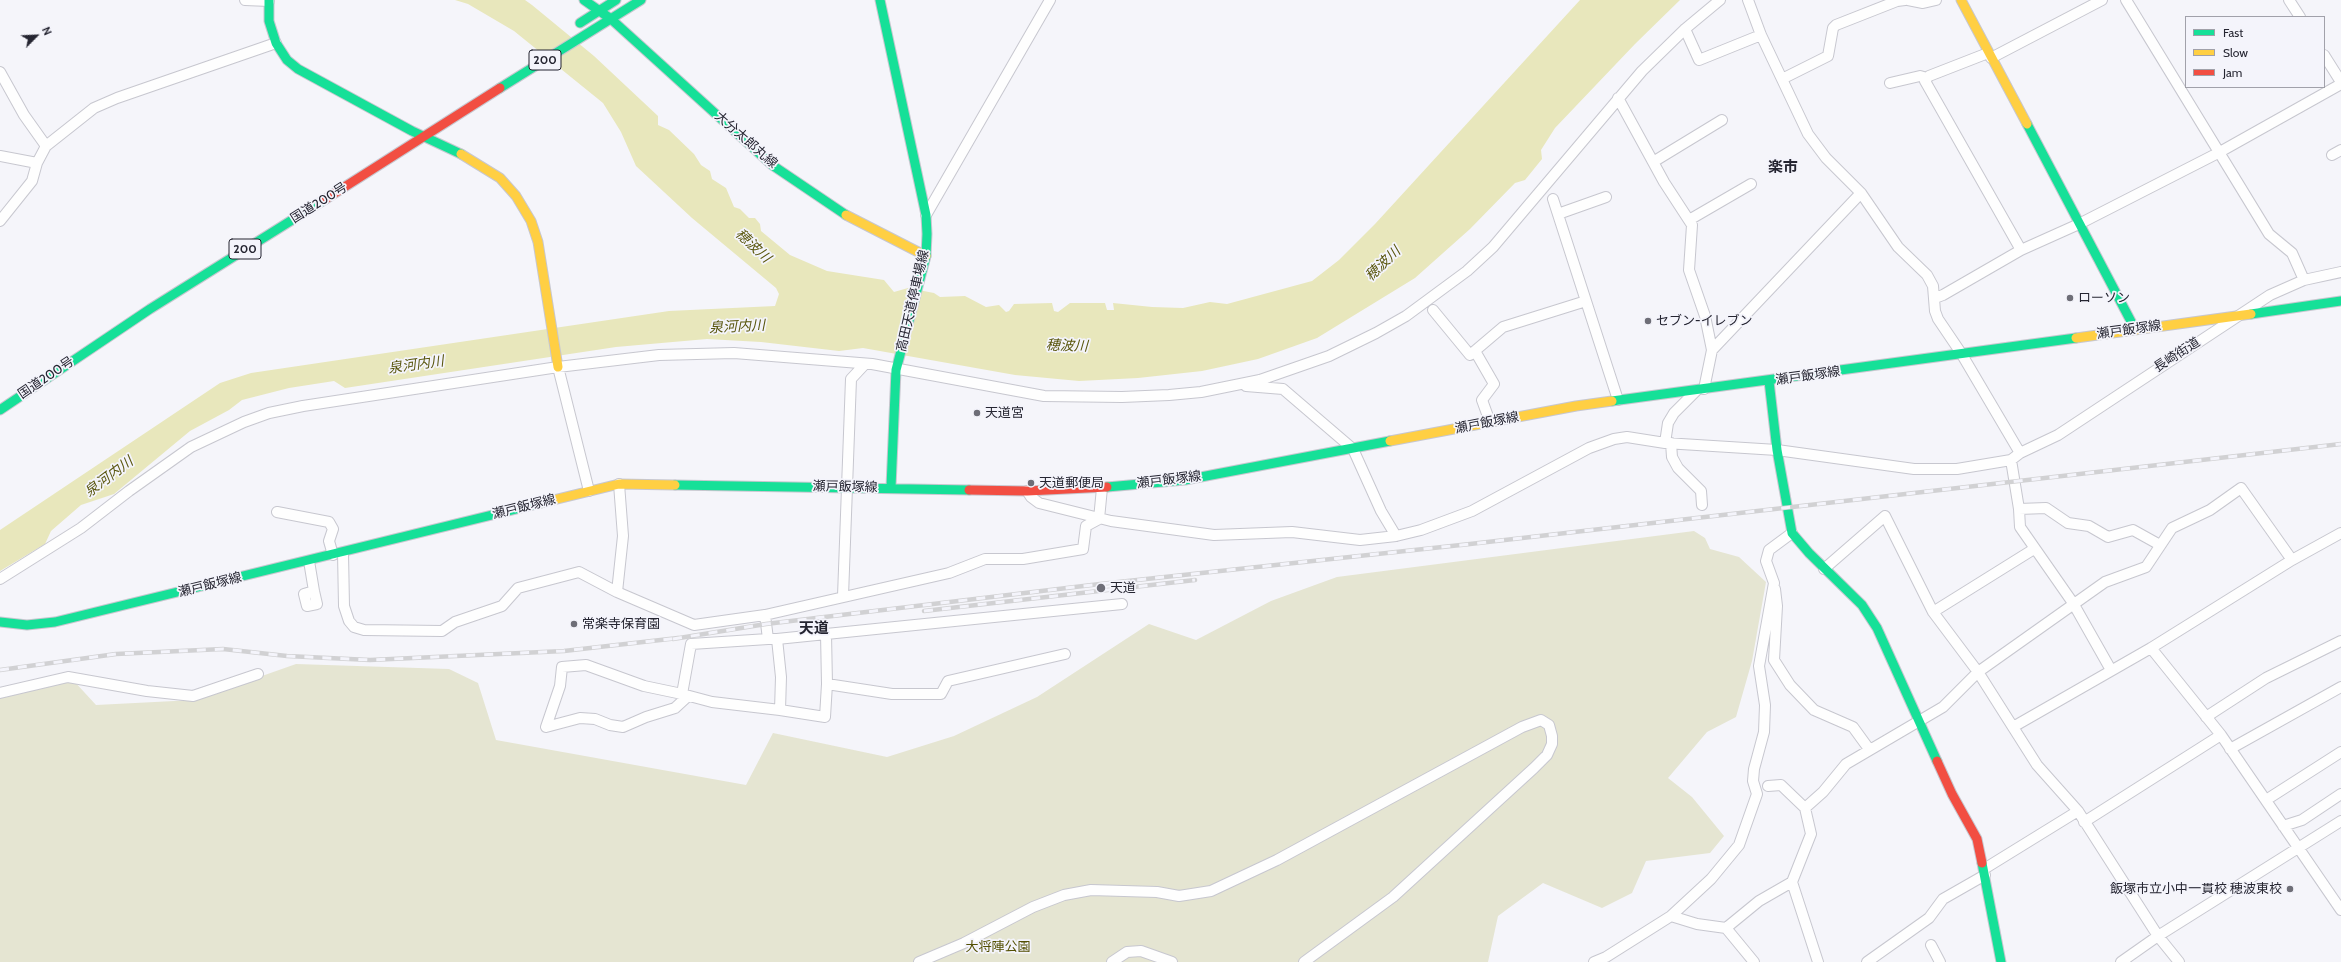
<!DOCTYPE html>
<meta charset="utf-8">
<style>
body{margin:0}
#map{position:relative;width:2341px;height:962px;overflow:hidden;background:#f5f5fa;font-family:Cabin,sans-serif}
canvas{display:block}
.legend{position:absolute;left:2185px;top:16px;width:140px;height:72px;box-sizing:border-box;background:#f4f4fb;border:1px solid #a1a1aa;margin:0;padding:5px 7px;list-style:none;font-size:12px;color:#252531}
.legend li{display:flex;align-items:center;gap:8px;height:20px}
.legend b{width:20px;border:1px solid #a1a1aa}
.north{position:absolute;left:16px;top:16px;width:40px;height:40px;-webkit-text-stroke:3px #f4f4fb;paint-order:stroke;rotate:66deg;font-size:11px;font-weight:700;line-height:16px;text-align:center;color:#252531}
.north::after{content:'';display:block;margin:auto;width:14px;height:18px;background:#252531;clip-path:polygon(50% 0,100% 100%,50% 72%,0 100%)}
</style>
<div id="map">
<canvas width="2341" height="962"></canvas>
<ul class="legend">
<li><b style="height:5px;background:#16e098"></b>Fast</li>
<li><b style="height:5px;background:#ffcf43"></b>Slow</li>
<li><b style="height:5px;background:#f24e42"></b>Jam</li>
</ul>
<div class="north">N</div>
</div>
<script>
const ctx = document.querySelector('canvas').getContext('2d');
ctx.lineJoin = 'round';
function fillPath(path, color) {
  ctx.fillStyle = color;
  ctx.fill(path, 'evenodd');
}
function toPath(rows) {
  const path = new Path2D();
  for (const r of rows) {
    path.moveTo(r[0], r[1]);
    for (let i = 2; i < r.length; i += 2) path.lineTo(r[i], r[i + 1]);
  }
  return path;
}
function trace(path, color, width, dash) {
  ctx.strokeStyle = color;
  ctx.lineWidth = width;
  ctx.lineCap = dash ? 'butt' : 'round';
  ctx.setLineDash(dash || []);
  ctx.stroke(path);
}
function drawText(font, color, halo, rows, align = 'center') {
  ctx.font = font + ' Cabin,"Noto Sans JP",sans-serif';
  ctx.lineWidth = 3.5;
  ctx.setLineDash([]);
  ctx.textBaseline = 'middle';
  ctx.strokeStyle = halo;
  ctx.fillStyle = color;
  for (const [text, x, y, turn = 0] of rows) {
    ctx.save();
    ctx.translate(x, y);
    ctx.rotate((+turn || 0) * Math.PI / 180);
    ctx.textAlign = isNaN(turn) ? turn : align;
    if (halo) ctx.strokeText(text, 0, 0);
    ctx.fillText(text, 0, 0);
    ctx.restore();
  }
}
fillPath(toPath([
 [1694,531,1705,538,1710,549,1739,557,1766,582,1752,661,1736,717,1707,732,1668,778,1692,797,1724,836,1710,853,1646,861,1632,893,1602,908,1543,883,1498,916,1488,962,0,962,0,696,73,680,96,705,194,700,296,664,449,669,478,683,496,740,746,785,773,733,887,757,954,736,1037,697,1149,624,1196,640,1271,601,1337,577]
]), '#e5e5d2');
fillPath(toPath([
 [455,0,525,0,532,5,594,56,658,116,658,125,669,130,694,154,701,165,710,171,712,179,726,188,734,207,740,209,749,218,755,218,760,224,761,231,790,255,827,271,884,280,894,292,908,288,934,293,940,297,965,296,986,307,999,305,1006,312,1009,311,1014,304,1052,303,1054,311,1058,312,1070,303,1105,303,1107,310,1114,310,1113,303,1152,307,1183,308,1210,302,1227,304,1312,281,1339,260,1375,224,1580,0,1680,0,1635,44,1555,128,1541,150,1542,159,1525,180,1515,183,1470,229,1415,278,1317,338,1258,359,1202,371,1138,378,1079,381,1015,375,863,348,839,351,761,342,707,339,616,347,345,388,334,381,289,388,242,400,229,410,190,431,114,494,81,505,51,531,45,544,0,571,0,530,220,383,251,373,669,311,775,306,779,294,776,288,692,218,636,166,621,132,603,103,514,31,468,4]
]), '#e8e7bc');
const street = toPath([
 [245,0,269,1],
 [1748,0,1761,35,1808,134,1826,158,1861,193,1898,247,1927,275,1933,286,1935,311,1938,319,1961,353,2020,453],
 [1908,0,1923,3,1936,0],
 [2126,0,2269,234,2292,253,2304,280],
 [2289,0,2300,17],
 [1685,29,1699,60,1761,35],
 [1988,53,1929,76,1925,81,2021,250],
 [2324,55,2341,82],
 [1991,58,2102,0],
 [0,72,24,115,46,146],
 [1782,79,1828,56,1833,28,1836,25,1897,1,1905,0],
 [1890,83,1920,76,1927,78],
 [1618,98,1664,182,1692,225,1689,270,1705,316,1712,350,1704,389],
 [2332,155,2341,150],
 [0,156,37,163],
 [1653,162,1722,120],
 [1553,199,1618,400],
 [1558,214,1606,197],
 [926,215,1050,0],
 [1689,220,1751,184],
 [0,221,32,181,37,163,46,146,94,108,117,98,276,43],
 [1935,298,1943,295,2021,250,2079,224,2218,153,2341,84],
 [1433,310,1470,355,1503,327,1586,301],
 [1712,350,1861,193],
 [1475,351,1494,384,1482,400,1490,422],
 [558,367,589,491],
 [1246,386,1283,389,1353,449,1381,511,1396,536],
 [1665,443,1668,423,1674,413,1697,390],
 [1671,443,1672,457,1678,468,1701,491,1702,505],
 [2011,460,2019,509,2020,527,2073,603,2111,670],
 [1027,491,1031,497,1039,503,1111,521,1214,535,1292,532,1360,540,1396,536,1421,530,1472,511,1589,448,1614,439,1627,437,1665,443,1777,450,1914,469,1957,469,2011,460,2020,453,2058,435,2270,295,2304,280,2341,272],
 [2019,509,2046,508,2068,523,2089,526,2108,537,2133,530,2160,545],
 [277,512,329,522,333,529,329,541,333,555],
 [1099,519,1102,488],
 [343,553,344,606,349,621,354,627,364,630,442,631,455,622,502,606,518,588,579,572,617,592,694,625,765,615,949,573,985,559,1023,559,1083,549,1086,526,1099,519],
 [309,561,314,591,317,604,307,606,304,594,314,591],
 [1824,569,1885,516,1933,612,1978,672,2037,765,2078,811,2158,936,2179,962],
 [0,579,81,528,129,491,191,447,244,422,269,413,303,406,558,367,659,355,734,353,872,364,1044,396,1122,397,1169,395,1201,392,1260,380,1329,356,1376,333,1406,316,1467,271,1493,247,1642,71,1685,29,1720,0],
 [1775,589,1777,606,1774,660,1790,685,1814,710,1853,727,1869,749],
 [617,592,623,536,619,484],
 [843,596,851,379,865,364],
 [1933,612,2034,549],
 [777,639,1122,604],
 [2151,648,2221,735,2341,910],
 [827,684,892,694,941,694,948,681,1065,654],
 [0,693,68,677,147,691,193,696,258,674],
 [682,694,691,644,768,639],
 [688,696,675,708,646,717,623,727,610,725,595,719,580,718,546,727,560,686,562,667,586,665,644,686,682,694,712,702,780,710,781,677,777,639,768,639,765,615],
 [780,710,825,717,827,684,826,634],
 [2206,717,2266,678,2341,641],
 [2013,727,2151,648,2292,560,2341,533],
 [2230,749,2341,687],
 [1768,786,1781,785,1805,808],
 [2266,800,2341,752],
 [2084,822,2221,735],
 [2283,826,2302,820,2341,794],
 [1984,869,2078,811],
 [1671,916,1697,924,1726,928,1754,962],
 [1726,928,1759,901,1792,882],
 [1931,945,1940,962],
 [919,962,964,943,1033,907,1064,895,1091,890,1157,892,1179,896,1211,891,1277,860,1522,727,1541,720,1549,725,1552,736,1552,744,1547,755,1534,768,1393,897,1304,962],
 [1112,962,1127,952,1141,951,1172,962],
 [1594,962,1606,957,1671,916,1711,879,1739,845,1757,794,1753,781,1754,769,1764,732,1765,705,1759,666,1774,583,1766,561,1769,550,1792,533],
 [1818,962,1792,882,1811,834,1805,808,1823,792,1846,764,1943,707,1978,672,2105,582,2146,567,2172,528,2210,510,2241,488,2292,560],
 [1867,962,1929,918,1943,899,1985,875],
 [2121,962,2158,936,2341,821]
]);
const fast = toPath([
 [269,0,269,21,276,43,287,60,298,69,412,131,461,154],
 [584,0,611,19,772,165,846,215],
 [880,0,926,215,927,234,926,256,896,370,891,487],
 [580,23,616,0],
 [500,88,641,0],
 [2027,124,2135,329],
 [2251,314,2341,301],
 [1769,381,1777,450,1792,533,1809,553,1862,605,1877,628,1937,761],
 [1612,401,2076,338],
 [0,410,150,309,324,200],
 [675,485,969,490],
 [1107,487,1185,480,1390,441],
 [0,622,27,625,55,622,541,503],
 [1982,863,2001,962]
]);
const slow = toPath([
 [1961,0,2027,124],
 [461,154,500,178,516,196,531,221,538,242,558,367],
 [846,215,926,256],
 [2076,338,2251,314],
 [1390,441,1576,406,1612,401],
 [541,503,619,484,675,485]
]);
const jam = toPath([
 [324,200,500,88],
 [969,490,1027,491,1107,487],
 [1937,761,1952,794,1977,839,1982,863]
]);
trace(street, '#c7c7cf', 12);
trace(fast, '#c7c7cf', 11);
trace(slow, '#c7c7cf', 11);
trace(jam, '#c7c7cf', 11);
trace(street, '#fefefe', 10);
trace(fast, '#16e098', 9);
trace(slow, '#ffcf43', 9);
trace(jam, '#f24e42', 9);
const rail = toPath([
 [924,611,1195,580],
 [673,639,766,624,1100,584,1470,544,2341,444],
 [0,670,116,654,223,649,287,656,370,660,564,651,678,638]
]);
trace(rail, '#d1d1d3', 4.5);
trace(rail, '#f4f4fb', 3, [9]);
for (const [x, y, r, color] of [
 [2070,298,4,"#6e6e77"],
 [1648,321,4,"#6e6e77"],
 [977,413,4,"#6e6e77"],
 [1031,483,4,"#6e6e77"],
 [1101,588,5,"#6e6e77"],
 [574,624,4,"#6e6e77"],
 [2290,889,4,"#6e6e77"]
]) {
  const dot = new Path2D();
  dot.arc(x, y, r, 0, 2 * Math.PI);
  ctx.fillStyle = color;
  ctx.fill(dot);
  trace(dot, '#f4f4fb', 1.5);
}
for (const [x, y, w] of [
 [545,60,32],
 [245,249,32]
]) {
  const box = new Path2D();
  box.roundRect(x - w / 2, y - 10, w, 20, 3);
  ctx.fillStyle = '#f4f4fb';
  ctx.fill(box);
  trace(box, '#252531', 1);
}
drawText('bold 12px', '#252531', null, [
 ["200",545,60],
 ["200",245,249]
]);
drawText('13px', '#252531', '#f4f4fb', [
 ["大分太郎丸線",746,140,41],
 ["国道200号",319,203,-32],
 ["高田天道停車場線",913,301,-77],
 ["瀬戸飯塚線",2129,330,-8],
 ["長崎街道",2177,355,-33],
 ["瀬戸飯塚線",1808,376,-8],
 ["国道200号",46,378,-34],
 ["瀬戸飯塚線",1487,423,-11],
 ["瀬戸飯塚線",1169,480,-7],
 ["瀬戸飯塚線",845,487,1],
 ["瀬戸飯塚線",524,507,-14],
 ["瀬戸飯塚線",210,585,-14]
]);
drawText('13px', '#252531', '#f4f4fb', [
 ["ローソン",2078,298],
 ["セブン-イレブン",1656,321],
 ["天道宮",985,413],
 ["天道郵便局",1039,483],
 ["天道",1110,588],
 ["常楽寺保育園",582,624],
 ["飯塚市立小中一貫校 穂波東校",2282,889,"right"]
], 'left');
drawText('13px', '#534f02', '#f4f4fb', [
 ["大将陣公園",998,947]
]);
drawText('italic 14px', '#59560d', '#f4f4fb', [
 ["穂波川",753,246,43],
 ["穂波川",1383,264,-44],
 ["泉河内川",737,327,-3],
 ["穂波川",1067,346,2],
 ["泉河内川",416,365,-8],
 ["泉河内川",109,477,-37]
]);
drawText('bold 15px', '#252531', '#f4f4fb', [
 ["楽市",1783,168],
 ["天道",814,629]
]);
</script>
